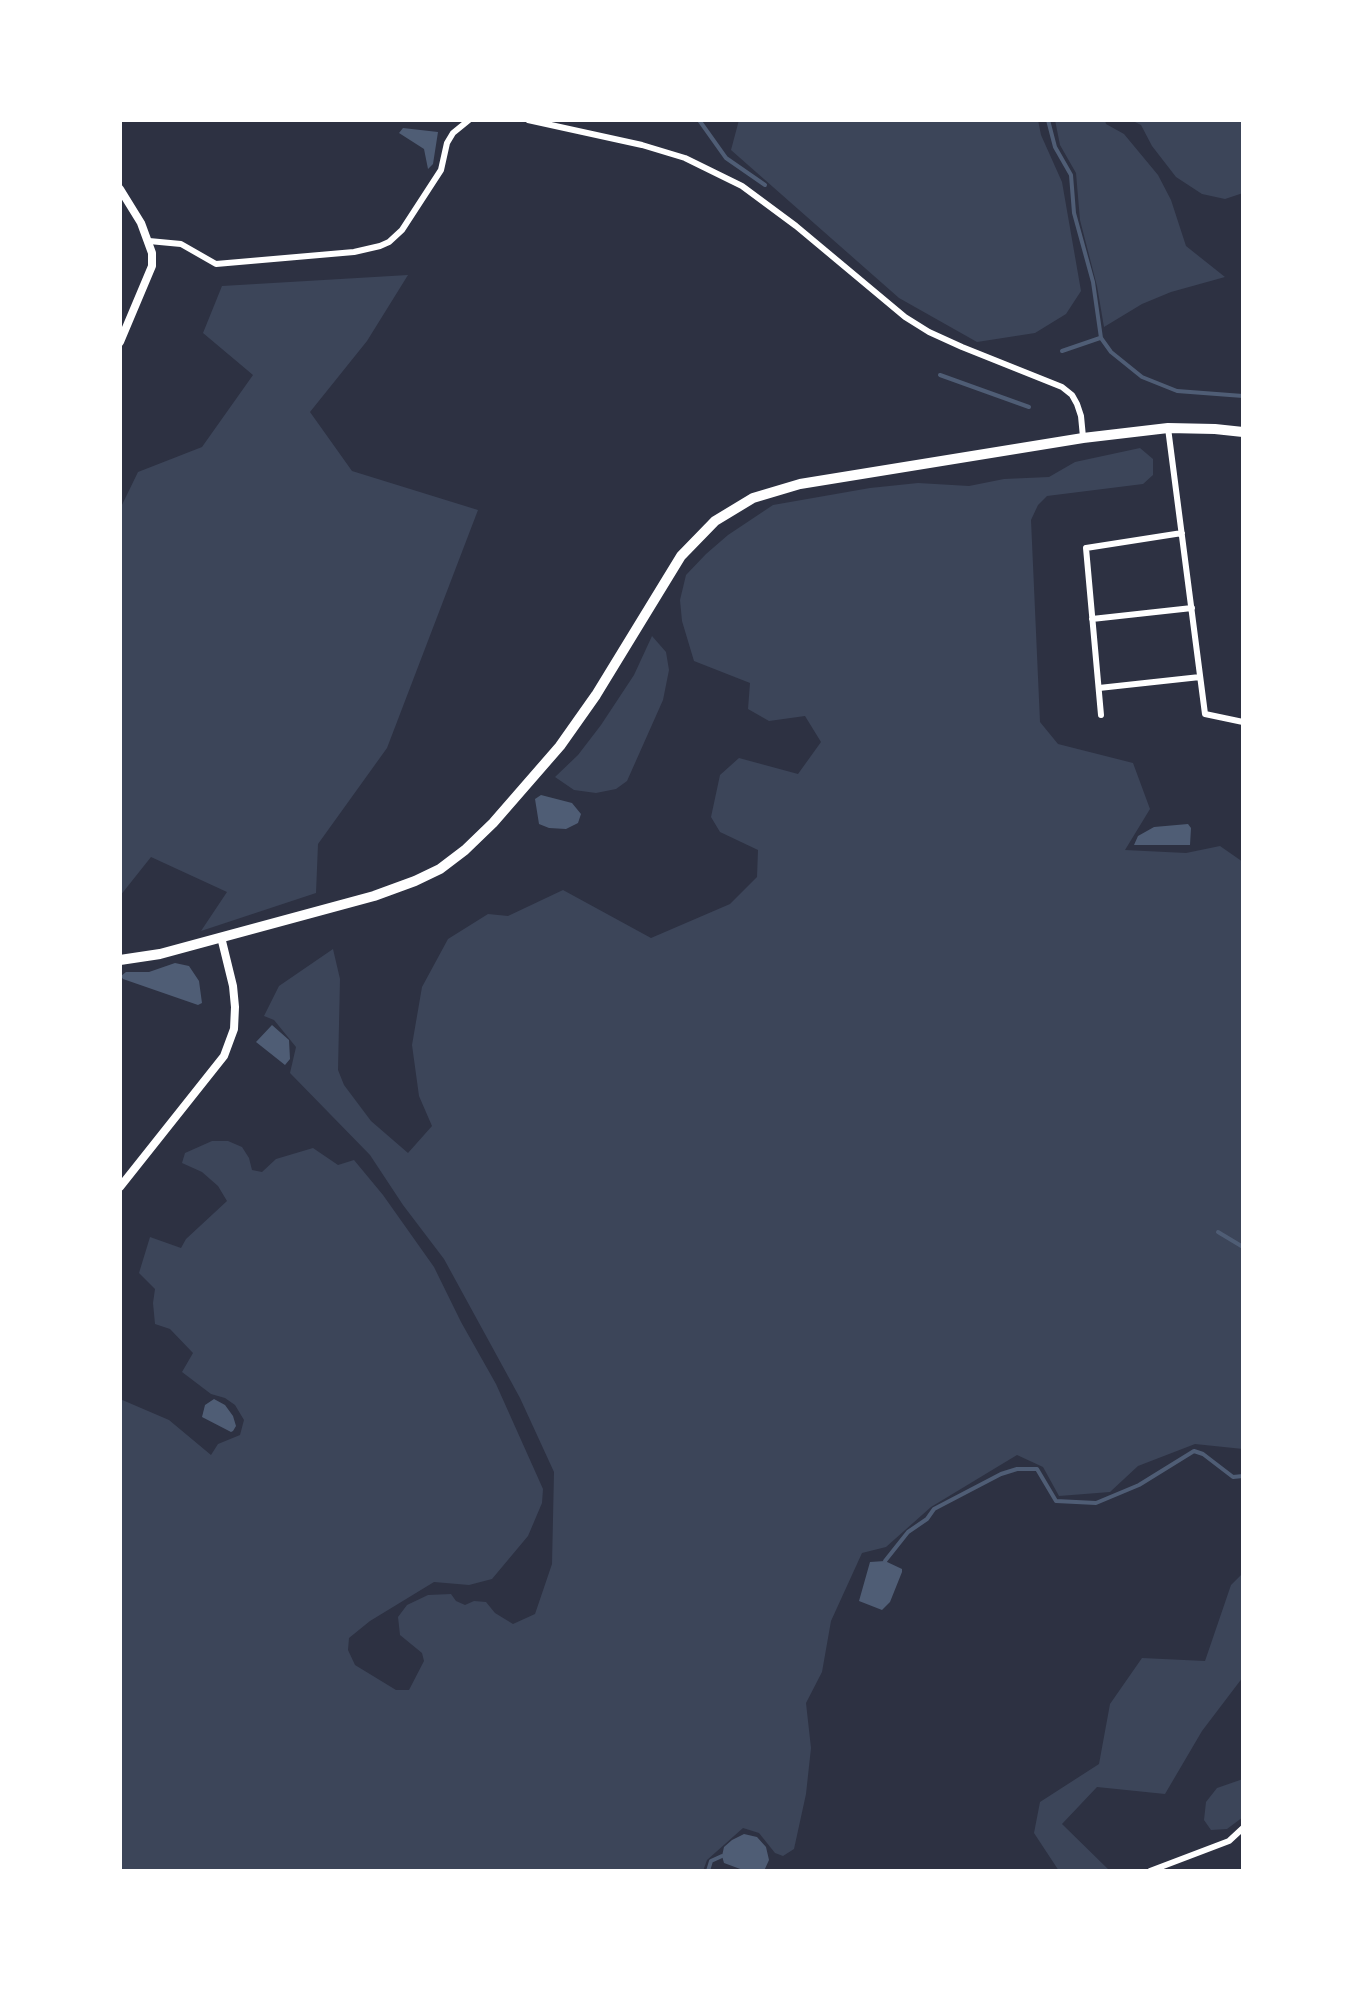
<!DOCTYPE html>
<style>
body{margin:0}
#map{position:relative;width:1363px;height:1991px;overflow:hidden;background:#2d3142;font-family:"Playfair Display",serif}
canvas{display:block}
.frame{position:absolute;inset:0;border:122px solid #fff;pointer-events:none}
</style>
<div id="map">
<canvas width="1363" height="1991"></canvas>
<div class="frame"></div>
</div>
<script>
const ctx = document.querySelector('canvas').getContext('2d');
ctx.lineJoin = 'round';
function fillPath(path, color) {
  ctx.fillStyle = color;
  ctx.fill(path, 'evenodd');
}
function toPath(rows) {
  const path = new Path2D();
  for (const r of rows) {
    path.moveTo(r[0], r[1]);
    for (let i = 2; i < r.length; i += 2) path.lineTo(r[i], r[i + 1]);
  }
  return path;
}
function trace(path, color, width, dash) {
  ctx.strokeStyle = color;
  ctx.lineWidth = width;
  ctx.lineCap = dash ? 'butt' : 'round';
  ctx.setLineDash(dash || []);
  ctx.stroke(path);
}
fillPath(toPath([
 [739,120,1038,120,1041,135,1062,182,1081,291,1066,314,1035,333,977,342,899,298,731,150],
 [1055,120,1105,120,1106,124,1124,134,1158,175,1171,200,1186,246,1225,277,1171,292,1142,304,1104,327,1097,286,1080,220,1076,173,1060,145],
 [1131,120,1243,120,1243,193,1225,199,1202,194,1176,177,1152,146,1141,125],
 [408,275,367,341,310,412,352,471,478,510,387,748,318,844,316,893,201,931,227,892,151,857,120,896,120,509,138,472,202,447,253,375,203,333,222,286],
 [1140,448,1153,459,1153,475,1143,484,1047,496,1038,505,1031,520,1040,722,1058,744,1133,763,1150,809,1125,850,1186,853,1220,846,1243,862,1243,1449,1195,1444,1138,1466,1110,1492,1059,1496,1043,1467,1017,1455,931,1507,886,1547,862,1553,831,1621,822,1672,806,1703,811,1748,806,1794,794,1849,783,1856,775,1853,759,1833,743,1828,707,1860,703,1871,120,1871,120,1399,169,1420,211,1455,218,1444,240,1435,244,1420,235,1405,225,1398,211,1394,182,1372,193,1353,170,1329,155,1324,153,1303,155,1289,139,1273,150,1237,181,1248,186,1239,227,1201,218,1186,202,1172,182,1163,185,1153,212,1141,228,1141,242,1147,249,1158,252,1170,262,1172,276,1159,313,1148,338,1165,354,1160,383,1195,434,1267,461,1322,496,1384,543,1489,542,1503,528,1536,492,1579,469,1585,434,1582,370,1621,349,1638,348,1650,355,1665,396,1690,409,1690,424,1661,422,1653,400,1635,398,1617,407,1605,428,1595,451,1594,456,1601,465,1605,474,1601,486,1602,495,1613,513,1624,535,1614,552,1564,554,1472,520,1398,444,1259,403,1205,370,1155,290,1073,296,1047,274,1020,264,1016,279,986,333,949,340,979,338,1070,344,1085,371,1121,408,1153,432,1126,419,1096,412,1045,422,987,448,939,488,914,508,916,563,890,651,938,730,904,757,877,758,850,720,832,711,817,720,775,739,758,798,774,821,742,805,716,769,721,748,709,750,683,694,661,682,621,680,600,686,575,706,554,728,535,773,505,870,488,918,483,969,486,1004,479,1049,477,1075,462],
 [652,636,666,652,669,670,663,700,627,781,616,789,596,793,574,790,555,777,578,755,601,725,634,675],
 [1243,1573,1243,1677,1202,1731,1165,1794,1097,1787,1062,1824,1110,1871,1059,1871,1034,1833,1040,1802,1099,1764,1110,1704,1142,1658,1205,1661,1231,1585],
 [1243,1779,1243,1817,1227,1829,1211,1830,1204,1820,1206,1802,1217,1788]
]), '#3c4559');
fillPath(toPath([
 [403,128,438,132,433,164,428,169,424,149,399,133],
 [541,795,572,803,581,814,578,823,566,829,549,828,539,824,535,799],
 [1188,824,1191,828,1190,845,1134,845,1138,836,1154,827],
 [175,963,189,966,199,981,202,1003,198,1005,123,979,121,976,126,972,149,972],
 [272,1025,289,1040,290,1059,285,1065,256,1042],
 [214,1399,225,1405,233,1416,236,1426,233,1431,231,1432,202,1417,205,1405],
 [885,1561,902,1569,902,1572,890,1602,882,1610,859,1601,870,1562],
 [744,1834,757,1837,766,1847,769,1860,764,1871,743,1870,724,1863,722,1856,724,1847,732,1840]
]), '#4f5d75');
trace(toPath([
 [699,120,726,158,765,185],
 [1048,120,1055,147,1071,175,1074,213,1093,282,1101,338,1111,352,1142,377,1177,391,1243,396],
 [1062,351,1100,338],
 [940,375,1029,407],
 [1218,1232,1243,1247],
 [885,1561,908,1532,927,1519,934,1509,1001,1474,1017,1469,1037,1469,1056,1501,1096,1503,1139,1485,1194,1451,1203,1454,1233,1477,1243,1476],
 [708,1871,711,1861,722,1856]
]), '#4f5d75', 4);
trace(toPath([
 [528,120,642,145,685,158,742,186,796,226,905,317,929,332,962,347,1062,387,1072,395,1077,404,1081,416,1083,437],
 [149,241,181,244,216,264,354,252,380,246,389,242,402,230,441,170,447,143,453,133,469,120],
 [1168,428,1205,714,1243,722],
 [1092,619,1192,608],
 [1099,688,1200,677],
 [1101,715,1086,548,1182,533],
 [1150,1871,1229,1841,1243,1828]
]), '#fff', 6);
trace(toPath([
 [120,189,141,223,152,253,152,266,120,342],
 [120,1187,224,1056,234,1029,235,1007,233,986,221,937]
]), '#fff', 8);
trace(toPath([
 [120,960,160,954,374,896,415,881,440,869,465,850,493,823,560,746,596,695,681,556,715,521,753,498,800,484,1083,438,1168,428,1215,429,1243,432]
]), '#fff', 10);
</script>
